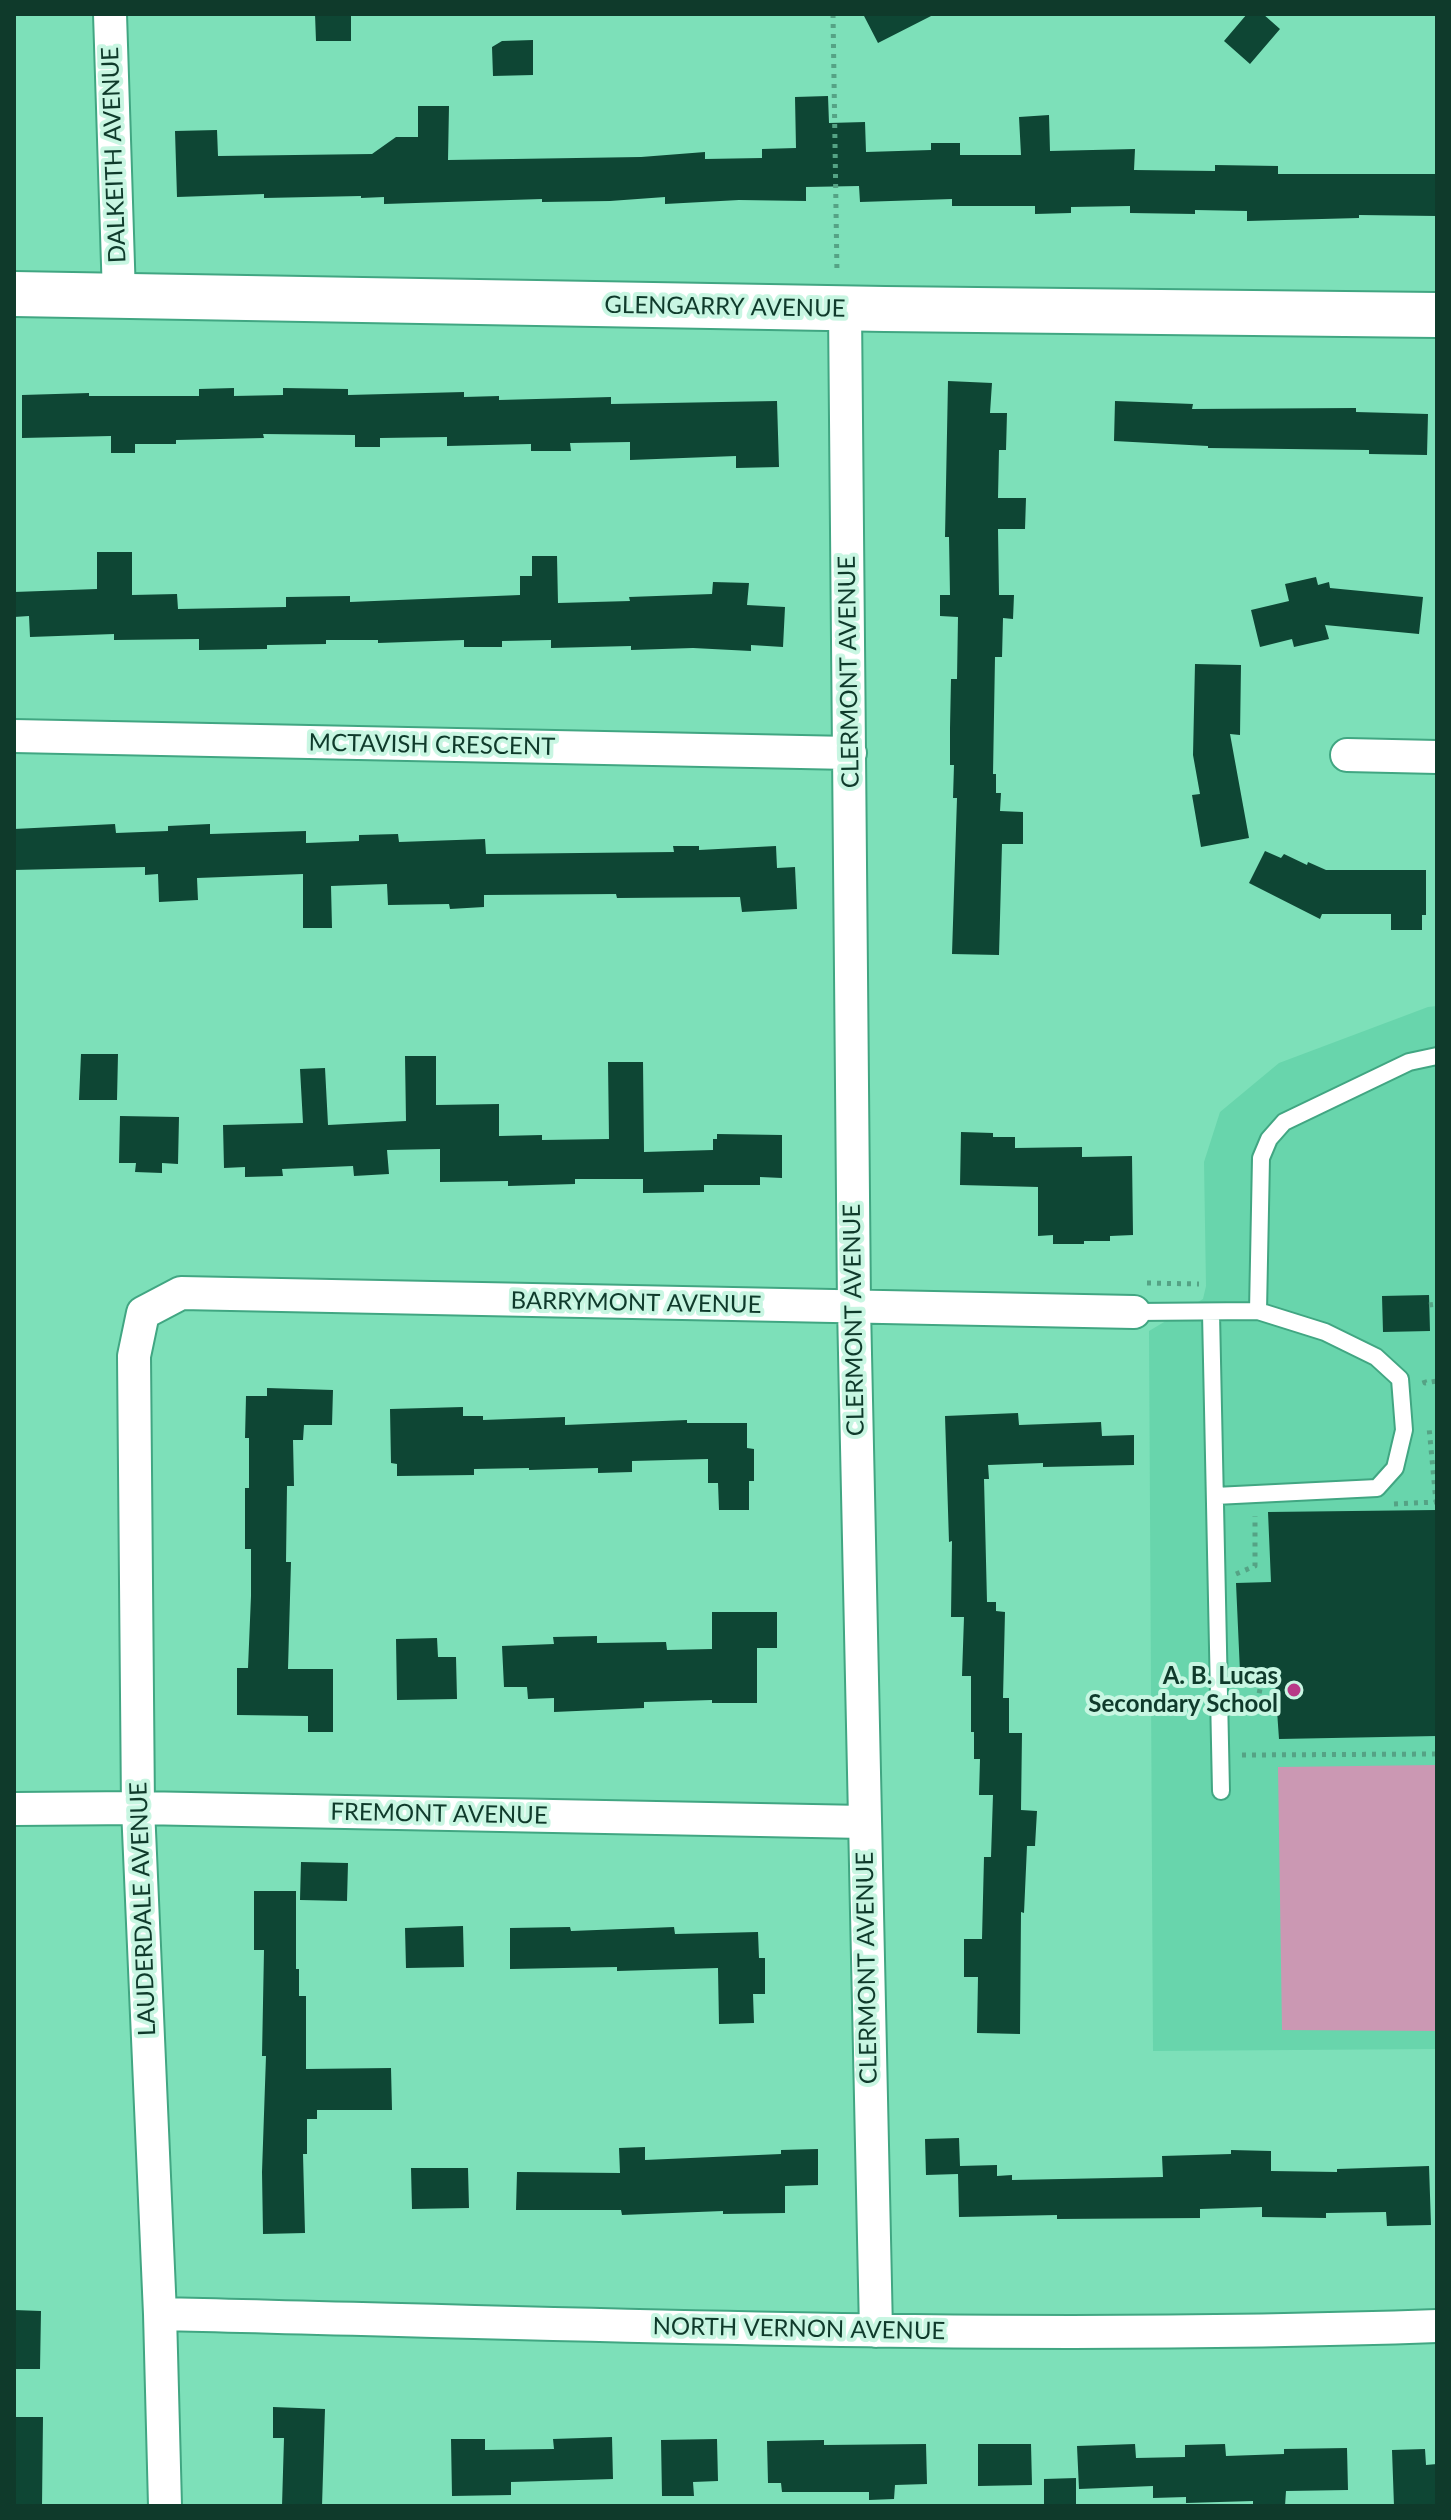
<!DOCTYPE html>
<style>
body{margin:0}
#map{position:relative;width:1451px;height:2520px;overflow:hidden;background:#7de0b9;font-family:Lato,sans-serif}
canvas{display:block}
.frame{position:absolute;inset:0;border:16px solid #0f3a2b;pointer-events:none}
</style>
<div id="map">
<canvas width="1451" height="2520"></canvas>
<div class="frame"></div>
</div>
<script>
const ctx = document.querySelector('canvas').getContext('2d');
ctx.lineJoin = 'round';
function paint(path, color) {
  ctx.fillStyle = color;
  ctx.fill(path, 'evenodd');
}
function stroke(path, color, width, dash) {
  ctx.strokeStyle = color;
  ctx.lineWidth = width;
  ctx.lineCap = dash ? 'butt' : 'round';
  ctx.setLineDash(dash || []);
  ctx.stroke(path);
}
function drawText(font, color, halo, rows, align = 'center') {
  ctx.font = font + ' Lato,sans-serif';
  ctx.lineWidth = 8;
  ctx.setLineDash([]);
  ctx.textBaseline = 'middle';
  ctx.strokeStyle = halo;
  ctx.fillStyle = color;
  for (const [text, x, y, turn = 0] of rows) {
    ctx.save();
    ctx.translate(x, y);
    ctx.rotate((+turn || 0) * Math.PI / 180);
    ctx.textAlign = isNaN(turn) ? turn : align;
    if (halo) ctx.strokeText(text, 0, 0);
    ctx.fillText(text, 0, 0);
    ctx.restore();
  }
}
const built = new Path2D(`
 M 1437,1006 L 1437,2049 L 1153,2051 L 1149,1331 L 1203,1299 L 1206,1286 L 1204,1162 L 1220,1112 L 1279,1063 L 1428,1007 Z`);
const green = new Path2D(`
 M 1437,1765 L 1437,2031 L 1282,2030 L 1278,1767 Z`);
const building = new Path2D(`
 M 315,14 L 351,14 L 351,41 L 316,41 Z
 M 863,14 L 935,14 L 878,43 Z
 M 1247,14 L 1263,14 L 1280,29 L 1250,64 L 1224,41 Z
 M 533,40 L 533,75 L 493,76 L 492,47 L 502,41 Z
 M 828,96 L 829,123 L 865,122 L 866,152 L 931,150 L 931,143 L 960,143 L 960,155 L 1021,155 L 1019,117 L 1049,115 L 1050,151 L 1135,149 L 1134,170 L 1215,171 L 1215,165 L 1278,166 L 1278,174 L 1437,174 L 1437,216 L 1359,215 L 1359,218 L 1247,221 L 1247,211 L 1195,210 L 1195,214 L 1130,213 L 1130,206 L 1071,207 L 1071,213 L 1035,214 L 1035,206 L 952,206 L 952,199 L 860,202 L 859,186 L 806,187 L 806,201 L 739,200 L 665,204 L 665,197 L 610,201 L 542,202 L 542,199 L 384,204 L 384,197 L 361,198 L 361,196 L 264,198 L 264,194 L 177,197 L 175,131 L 217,130 L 218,156 L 372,154 L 396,137 L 418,137 L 418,106 L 449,106 L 448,160 L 641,157 L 705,152 L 705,159 L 762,158 L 762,149 L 796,148 L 795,97 Z
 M 948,381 L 992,383 L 990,413 L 1007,413 L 1006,450 L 999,450 L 998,498 L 1026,498 L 1025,529 L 998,529 L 999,595 L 1014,595 L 1013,619 L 1003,618 L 1002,657 L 995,657 L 993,774 L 996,774 L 996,793 L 1001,793 L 1000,811 L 1023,812 L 1023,844 L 1002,844 L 999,955 L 952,954 L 957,798 L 953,798 L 954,765 L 950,765 L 950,728 L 951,679 L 957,679 L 958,617 L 940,616 L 940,595 L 950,595 L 949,537 L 945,537 Z
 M 234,388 L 234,396 L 283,395 L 283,388 L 348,389 L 348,395 L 464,392 L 464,397 L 499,396 L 499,400 L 611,397 L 611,404 L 777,401 L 779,467 L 736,468 L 736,456 L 630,460 L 630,442 L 570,443 L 571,451 L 531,451 L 531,444 L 447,446 L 447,437 L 380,438 L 380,447 L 355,447 L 355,435 L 263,434 L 264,438 L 176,440 L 176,444 L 135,444 L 135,453 L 111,453 L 111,436 L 22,438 L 22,395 L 89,393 L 89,396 L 199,396 L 199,389 Z
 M 1115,401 L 1193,404 L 1192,409 L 1356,408 L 1356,412 L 1428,414 L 1427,455 L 1369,454 L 1369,450 L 1208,448 L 1208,446 L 1114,441 Z
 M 97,552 L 132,552 L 132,595 L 177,594 L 178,609 L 286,607 L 286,597 L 350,596 L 350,602 L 520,595 L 520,576 L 532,576 L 532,556 L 557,556 L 558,603 L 630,601 L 629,597 L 712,594 L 713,582 L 749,583 L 747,605 L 785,607 L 783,647 L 751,645 L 751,651 L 693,648 L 631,650 L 631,646 L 551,648 L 551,640 L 502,641 L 502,647 L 464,647 L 464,640 L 378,643 L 378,640 L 326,640 L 326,644 L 267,645 L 267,649 L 199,650 L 199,639 L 114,640 L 114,634 L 30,637 L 29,616 L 14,617 L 14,592 L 97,589 Z
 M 1316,577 L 1318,585 L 1329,582 L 1330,588 L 1423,597 L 1419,634 L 1325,625 L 1329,639 L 1294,647 L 1292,639 L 1260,647 L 1251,610 L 1289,601 L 1285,584 Z
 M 1195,664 L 1241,665 L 1240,735 L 1230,734 L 1249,838 L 1201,847 L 1192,795 L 1200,794 L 1193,755 Z
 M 115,824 L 116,833 L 168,831 L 168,826 L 210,824 L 210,834 L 306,831 L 306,843 L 359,841 L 359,835 L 398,834 L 399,842 L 485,839 L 486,854 L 674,852 L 673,846 L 699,846 L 699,850 L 776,846 L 777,868 L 795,867 L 797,909 L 742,912 L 740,897 L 617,898 L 616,894 L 484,895 L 484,907 L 450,909 L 449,904 L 388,905 L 387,884 L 331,886 L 332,928 L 303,928 L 303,874 L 197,878 L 198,900 L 159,902 L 158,874 L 145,875 L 145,867 L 14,870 L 14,829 Z
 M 1265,851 L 1281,858 L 1284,854 L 1307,865 L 1308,862 L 1326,870 L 1426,870 L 1426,915 L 1422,915 L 1422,930 L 1391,930 L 1391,914 L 1322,914 L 1320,919 L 1249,883 Z
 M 81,1054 L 118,1054 L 117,1100 L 79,1100 Z
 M 405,1056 L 436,1056 L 436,1105 L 499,1104 L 499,1136 L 542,1135 L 542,1140 L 609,1139 L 608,1062 L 643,1062 L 644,1152 L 713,1150 L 713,1139 L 717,1139 L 717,1134 L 782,1135 L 782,1178 L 760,1177 L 760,1185 L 704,1185 L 704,1192 L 643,1193 L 643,1179 L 575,1179 L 575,1184 L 508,1186 L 508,1181 L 440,1182 L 440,1149 L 387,1150 L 389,1174 L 354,1176 L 353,1166 L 282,1169 L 283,1176 L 245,1177 L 245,1167 L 224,1168 L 223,1125 L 303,1123 L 300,1069 L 325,1068 L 328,1125 L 406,1121 Z
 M 120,1116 L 179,1117 L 178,1164 L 162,1163 L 162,1173 L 135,1172 L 136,1163 L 119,1163 Z
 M 961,1132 L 993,1133 L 993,1137 L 1015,1137 L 1015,1148 L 1082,1147 L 1082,1157 L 1132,1156 L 1133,1235 L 1110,1236 L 1110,1241 L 1084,1241 L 1084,1244 L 1053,1244 L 1053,1235 L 1038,1236 L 1038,1187 L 960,1185 Z
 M 1429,1295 L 1430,1331 L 1383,1332 L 1382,1296 Z
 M 267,1388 L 333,1390 L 332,1425 L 304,1425 L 303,1440 L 293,1440 L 294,1486 L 287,1486 L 286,1562 L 291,1562 L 288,1669 L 333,1669 L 333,1732 L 308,1732 L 308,1716 L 237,1715 L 237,1668 L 248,1668 L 251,1596 L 251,1549 L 245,1549 L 245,1488 L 249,1488 L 249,1438 L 245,1438 L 246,1396 L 267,1396 Z
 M 463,1407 L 463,1416 L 483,1416 L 483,1420 L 565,1417 L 565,1425 L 687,1420 L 687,1423 L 747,1423 L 747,1448 L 754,1449 L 754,1481 L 749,1481 L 749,1510 L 719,1510 L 718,1483 L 708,1483 L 708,1459 L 632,1461 L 632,1472 L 598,1473 L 598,1468 L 529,1470 L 529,1468 L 474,1469 L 474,1475 L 397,1476 L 397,1464 L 391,1463 L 390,1409 Z
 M 1018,1413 L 1019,1425 L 1101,1422 L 1102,1436 L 1134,1435 L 1134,1465 L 1043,1467 L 1043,1463 L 988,1465 L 989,1479 L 984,1479 L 987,1602 L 996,1602 L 996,1611 L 1005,1612 L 1003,1698 L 1009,1698 L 1009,1733 L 1022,1733 L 1021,1810 L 1037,1811 L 1035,1846 L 1027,1846 L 1024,1913 L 1021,1912 L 1020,2034 L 977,2033 L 978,1977 L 964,1977 L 964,1939 L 982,1939 L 984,1857 L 991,1857 L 993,1795 L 979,1795 L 980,1759 L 974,1759 L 974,1732 L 971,1732 L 971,1676 L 962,1676 L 964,1617 L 951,1617 L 952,1541 L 949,1542 L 945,1416 Z
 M 1437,1510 L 1437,1736 L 1279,1739 L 1274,1668 L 1240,1672 L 1236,1583 L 1271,1582 L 1268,1512 Z
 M 712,1612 L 777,1612 L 777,1648 L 757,1648 L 757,1703 L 712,1703 L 712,1700 L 644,1702 L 644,1708 L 554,1712 L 554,1698 L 528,1699 L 527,1687 L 504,1687 L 502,1646 L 554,1644 L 553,1637 L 597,1636 L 597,1643 L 666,1642 L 667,1650 L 712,1649 Z
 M 437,1638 L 438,1657 L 456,1657 L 457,1699 L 397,1700 L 396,1639 Z
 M 301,1862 L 348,1863 L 347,1901 L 300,1900 Z
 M 254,1891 L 296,1891 L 296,1969 L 299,1969 L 299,1996 L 306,1996 L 306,2069 L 391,2068 L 392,2110 L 317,2110 L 317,2119 L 307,2119 L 307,2154 L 303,2154 L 305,2233 L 263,2234 L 262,2172 L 266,2056 L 262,2056 L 264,1950 L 254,1950 Z
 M 463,1926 L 464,1967 L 406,1968 L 405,1928 Z
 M 570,1927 L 571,1931 L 674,1927 L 675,1934 L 758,1932 L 759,1958 L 765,1958 L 765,1994 L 753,1994 L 754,2023 L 719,2024 L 718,1968 L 617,1971 L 617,1967 L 510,1969 L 510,1928 Z
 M 959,2138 L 960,2166 L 997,2165 L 997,2176 L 1012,2175 L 1012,2180 L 1163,2177 L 1162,2156 L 1231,2154 L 1231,2150 L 1271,2151 L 1271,2171 L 1337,2172 L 1337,2169 L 1429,2166 L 1431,2225 L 1387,2226 L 1386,2212 L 1326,2213 L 1326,2218 L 1262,2217 L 1262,2207 L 1200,2209 L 1200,2218 L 1057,2219 L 1057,2215 L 959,2217 L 958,2174 L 926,2175 L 925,2139 Z
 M 645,2147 L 645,2160 L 781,2154 L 781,2150 L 818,2149 L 818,2185 L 785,2186 L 785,2213 L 723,2214 L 723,2211 L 622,2215 L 621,2210 L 516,2210 L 517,2172 L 620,2173 L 619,2148 Z
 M 411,2168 L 468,2168 L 469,2208 L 412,2209 Z
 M 14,2310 L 41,2311 L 40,2369 L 14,2369 Z
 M 273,2407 L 325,2409 L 322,2506 L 282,2506 L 284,2438 L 273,2438 Z
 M 14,2417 L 43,2417 L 42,2506 L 14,2506 Z
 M 612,2437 L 613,2479 L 511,2482 L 511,2495 L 452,2496 L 451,2439 L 485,2439 L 485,2450 L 554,2449 L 553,2439 Z
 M 717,2439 L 718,2481 L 693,2482 L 694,2496 L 662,2496 L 661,2440 Z
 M 824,2440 L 824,2445 L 926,2444 L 927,2484 L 895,2485 L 894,2499 L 869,2500 L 869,2492 L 782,2492 L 781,2483 L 768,2483 L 767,2441 Z
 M 978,2444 L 1031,2444 L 1032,2485 L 978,2486 Z
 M 1135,2444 L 1136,2458 L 1185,2457 L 1185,2445 L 1225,2444 L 1226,2456 L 1284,2454 L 1284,2449 L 1347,2448 L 1348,2490 L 1286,2491 L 1285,2506 L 1253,2506 L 1253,2501 L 1186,2503 L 1186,2497 L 1153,2498 L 1153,2486 L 1079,2489 L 1077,2446 Z
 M 1425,2449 L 1426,2465 L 1437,2464 L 1437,2505 L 1394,2506 L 1392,2450 Z
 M 1076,2478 L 1076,2506 L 1044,2506 L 1044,2479 Z`);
const path = new Path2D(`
 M 833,14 L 837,274
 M 1147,1283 L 1199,1284
 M 1429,1305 L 1437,1304
 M 1424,1380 L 1425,1383 L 1437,1381
 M 1394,1504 L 1436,1502 L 1429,1427
 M 1236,1574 L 1255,1566 L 1255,1516
 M 1239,1710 L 1257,1704 L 1262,1679 L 1240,1680
 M 1242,1755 L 1437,1754`);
const lane = new Path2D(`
 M 1258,1311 L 1261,1158 L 1269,1139 L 1284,1122 L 1409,1062 L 1437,1056
 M 1134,1312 L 1258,1311 L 1325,1332 L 1376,1357 L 1400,1379 L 1404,1430 L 1395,1468 L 1377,1488 L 1215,1496
 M 1211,1313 L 1221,1791`);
const street = new Path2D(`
 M 110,14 L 119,296
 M 845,309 L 854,1307 L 876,2331
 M 14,736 L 850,753
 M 1347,755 L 1437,757
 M 14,1809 L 138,1808 L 864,1822
 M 160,2314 C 586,2324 1011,2341 1437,2326
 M 165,2506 L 160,2314 L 138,1808 L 134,1356 L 143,1313 L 181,1293 L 1134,1312`);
const secondary = new Path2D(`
 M 14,294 L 885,309 L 1437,315`);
const markers = [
 [1294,1690,8,"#b83a87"]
];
const streetNames = [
 ["DALKEITH AVENUE",114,155,-92],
 ["GLENGARRY AVENUE",725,307,1],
 ["CLERMONT AVENUE",849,672,-91],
 ["MCTAVISH CRESCENT",432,745,1],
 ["BARRYMONT AVENUE",636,1303,1],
 ["CLERMONT AVENUE",854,1320,-91],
 ["FREMONT AVENUE",439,1814,1],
 ["LAUDERDALE AVENUE",143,1909,-92],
 ["CLERMONT AVENUE",867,1968,-91],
 ["NORTH VERNON AVENUE",799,2329,1]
];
const poiNames = [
 ["A. B. Lucas",1278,1676],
 ["Secondary School",1278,1704]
];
paint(built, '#68d5ac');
paint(green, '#cb98b3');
paint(building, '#0e4634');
stroke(lane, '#41a682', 20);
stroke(street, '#41a682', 36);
stroke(secondary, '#41a682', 48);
stroke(path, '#55a385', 5, [4, 6]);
stroke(lane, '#fff', 16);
stroke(street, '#fff', 32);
stroke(secondary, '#fff', 44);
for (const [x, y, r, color] of markers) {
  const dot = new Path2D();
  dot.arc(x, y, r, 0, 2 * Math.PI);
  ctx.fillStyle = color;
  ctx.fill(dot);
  stroke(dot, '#c8f6e2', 3);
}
drawText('24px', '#0f3a2b', '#c8f6e2', streetNames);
drawText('bold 24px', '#0f3a2b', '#c8f6e2', poiNames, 'right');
</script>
